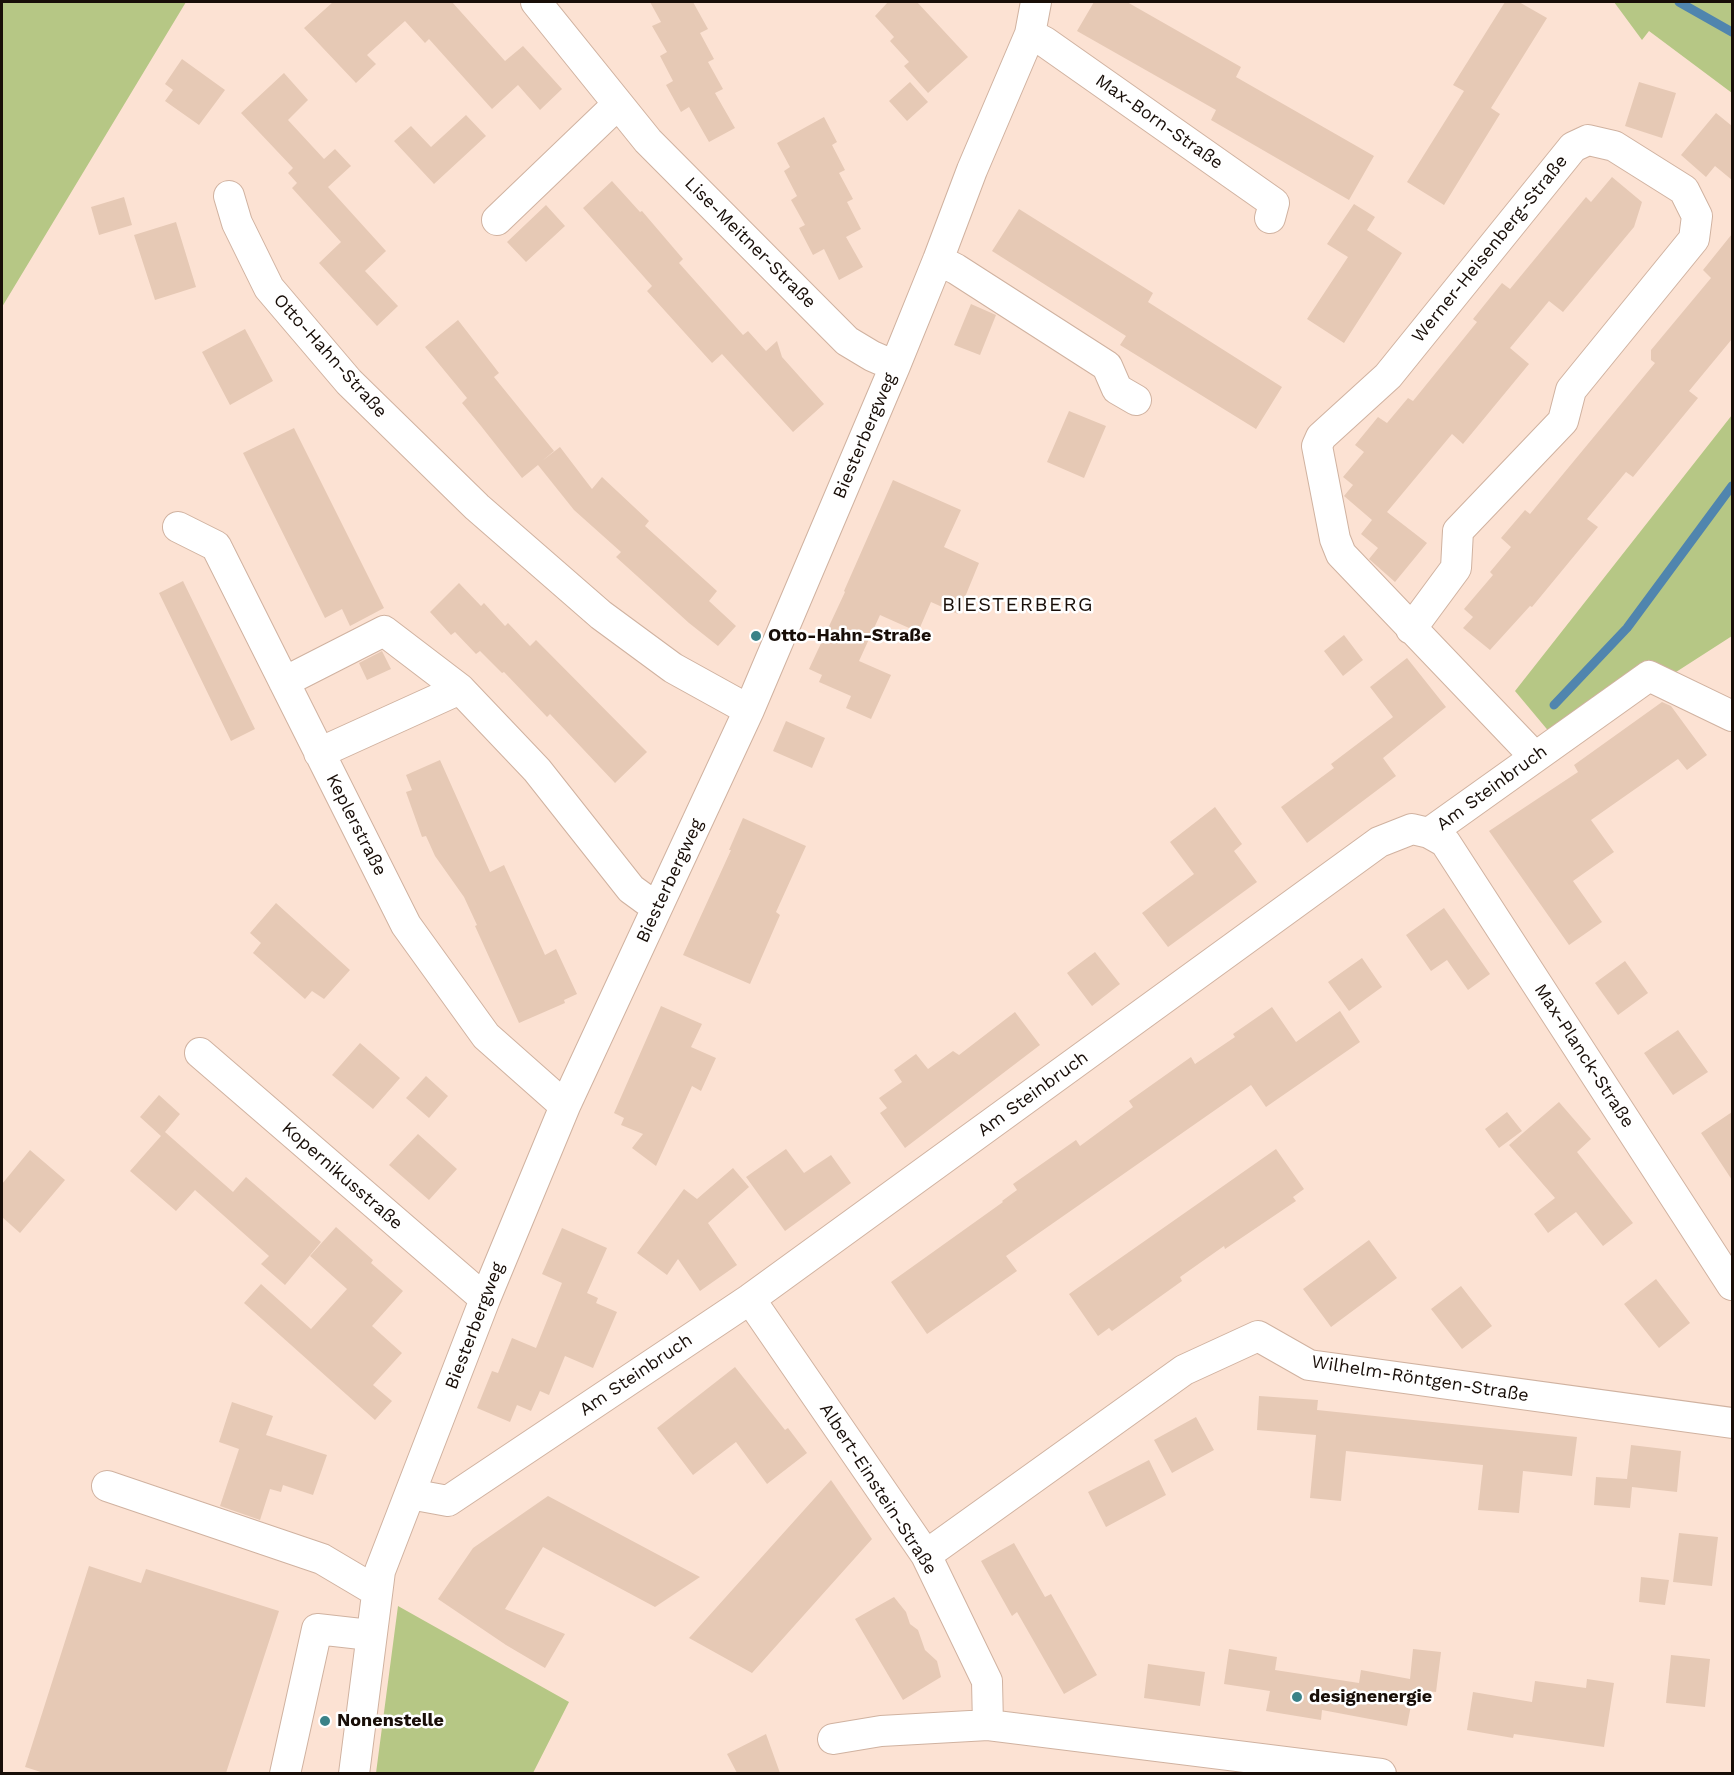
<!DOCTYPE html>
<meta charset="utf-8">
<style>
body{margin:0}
#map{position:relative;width:1734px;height:1775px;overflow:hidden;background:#fce2d3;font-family:"Work Sans",sans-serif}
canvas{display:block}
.frame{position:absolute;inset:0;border:3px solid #180e08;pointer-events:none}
</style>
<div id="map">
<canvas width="1734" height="1775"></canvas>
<div class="frame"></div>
</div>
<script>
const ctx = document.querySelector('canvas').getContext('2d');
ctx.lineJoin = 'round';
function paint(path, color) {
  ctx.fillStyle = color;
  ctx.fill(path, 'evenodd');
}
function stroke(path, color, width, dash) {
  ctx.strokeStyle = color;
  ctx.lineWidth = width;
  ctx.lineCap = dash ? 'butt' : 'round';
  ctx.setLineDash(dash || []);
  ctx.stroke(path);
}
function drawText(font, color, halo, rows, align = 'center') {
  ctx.font = font + ' "Work Sans",sans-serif';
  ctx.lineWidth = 5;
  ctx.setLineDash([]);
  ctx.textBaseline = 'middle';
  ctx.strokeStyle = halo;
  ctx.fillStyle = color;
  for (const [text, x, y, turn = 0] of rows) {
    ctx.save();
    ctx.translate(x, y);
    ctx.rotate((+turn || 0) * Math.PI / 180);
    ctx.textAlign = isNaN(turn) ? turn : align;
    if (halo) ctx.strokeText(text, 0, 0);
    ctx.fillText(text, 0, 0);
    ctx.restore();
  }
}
const green = new Path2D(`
 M 2,2 L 186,2 L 2,307 Z
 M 1614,2 L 1732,2 L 1732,93 L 1649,31 L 1642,40 Z
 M 1732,415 L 1732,636 L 1561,746 L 1515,691 Z
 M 398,1606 L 569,1702 L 533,1773 L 376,1773 Z`);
const stream = new Path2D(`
 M 1679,2 L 1732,32
 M 1554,705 L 1627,628 L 1732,486`);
const building = new Path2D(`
 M 333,2 L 452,2 L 505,61 L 523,46 L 562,89 L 540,110 L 518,85 L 492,109 L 429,39 L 425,43 L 405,21 L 367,55 L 376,64 L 356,83 L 304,28 Z
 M 650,2 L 693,2 L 708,29 L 700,33 L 714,59 L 708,62 L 723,89 L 715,93 L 735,128 L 709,142 L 689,107 L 681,112 L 666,85 L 673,81 L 660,56 L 667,52 L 652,26 L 661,22 Z
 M 888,2 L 917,2 L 968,57 L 928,93 L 904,66 L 909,62 L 890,41 L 894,37 L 875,16 Z
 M 1094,2 L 1127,2 L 1241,67 L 1236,77 L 1374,156 L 1349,200 L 1211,120 L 1216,110 L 1077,31 Z
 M 1505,2 L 1519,2 L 1547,18 L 1491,108 L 1500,114 L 1444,205 L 1407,182 L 1464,91 L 1453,85 Z
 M 182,59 L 225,90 L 199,125 L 165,101 L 173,90 L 165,84 Z
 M 284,73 L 308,100 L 288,120 L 324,159 L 335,149 L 351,166 L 328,187 L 386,251 L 365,271 L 398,306 L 377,326 L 319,263 L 341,242 L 292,188 L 297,183 L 288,173 L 293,168 L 241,113 Z
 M 910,82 L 928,102 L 907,121 L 889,101 Z
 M 1639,82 L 1676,93 L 1662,138 L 1625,126 Z
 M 1716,113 L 1732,126 L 1732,180 L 1715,166 L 1706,177 L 1681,155 Z
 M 466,115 L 486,136 L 434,184 L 394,141 L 411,126 L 431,147 Z
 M 824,117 L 837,142 L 832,145 L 845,170 L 839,173 L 853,199 L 847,202 L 861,229 L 846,237 L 863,267 L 839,280 L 824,249 L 813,255 L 799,228 L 805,225 L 791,200 L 797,196 L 784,171 L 790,167 L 777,143 Z
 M 1612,177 L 1642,202 L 1634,227 L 1563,312 L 1549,301 L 1510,348 L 1529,364 L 1463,444 L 1452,434 L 1387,512 L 1427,543 L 1395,582 L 1369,559 L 1378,548 L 1361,534 L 1372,520 L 1344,496 L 1353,485 L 1343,477 L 1364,452 L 1355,445 L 1378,417 L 1387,423 L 1408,398 L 1413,401 L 1477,322 L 1473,319 L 1502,283 L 1510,289 L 1586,197 L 1591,202 Z
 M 612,181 L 640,212 L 642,211 L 683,259 L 679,263 L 743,335 L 748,331 L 766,351 L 777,341 L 782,357 L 824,404 L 793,432 L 722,354 L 712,363 L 647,291 L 652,286 L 583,208 Z
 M 124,197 L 132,225 L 99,235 L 91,207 Z
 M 1354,204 L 1375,217 L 1367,230 L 1402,253 L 1344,343 L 1307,319 L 1348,257 L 1327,244 Z
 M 546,205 L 565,226 L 526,262 L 507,242 Z
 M 1019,209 L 1153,293 L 1148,302 L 1282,387 L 1256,429 L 1120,345 L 1126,336 L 992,251 Z
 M 176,222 L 196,287 L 155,300 L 134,235 Z
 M 1732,234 L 1732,339 L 1689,391 L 1698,398 L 1633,477 L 1626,472 L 1587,519 L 1598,527 L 1532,607 L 1530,606 L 1490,650 L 1463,628 L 1473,617 L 1464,609 L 1493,575 L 1490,572 L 1511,547 L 1501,538 L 1525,510 L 1530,514 L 1655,363 L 1651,360 L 1651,350 L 1711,278 L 1703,270 Z
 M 971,304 L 996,315 L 980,355 L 954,345 Z
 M 458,320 L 499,373 L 494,377 L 554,451 L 542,461 L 560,447 L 592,489 L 602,477 L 649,521 L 645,526 L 717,591 L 709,601 L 736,626 L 718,646 L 689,623 L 616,557 L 621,552 L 574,510 L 538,465 L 522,478 L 481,426 L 462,403 L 467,398 L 425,347 Z
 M 245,329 L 273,381 L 230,405 L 202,352 Z
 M 1069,411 L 1106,426 L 1084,478 L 1047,462 Z
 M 294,428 L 384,608 L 350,626 L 342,609 L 325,618 L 243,453 Z
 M 893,480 L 961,510 L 944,547 L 979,563 L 958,614 L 931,602 L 918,632 L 880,615 L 859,661 L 891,675 L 871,719 L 846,708 L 851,696 L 819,682 L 822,675 L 809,669 L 845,592 L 844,591 Z
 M 183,581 L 255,729 L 231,741 L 159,593 Z
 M 459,583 L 481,606 L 484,603 L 505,626 L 508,623 L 530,646 L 536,640 L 647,752 L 615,783 L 550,714 L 547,717 L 504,672 L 502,673 L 480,651 L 476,654 L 455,632 L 451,635 L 430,612 Z
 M 1344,635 L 1363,660 L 1343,676 L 1324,651 Z
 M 382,651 L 391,669 L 367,680 L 359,663 Z
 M 1407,658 L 1446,707 L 1383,758 L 1396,776 L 1307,843 L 1281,807 L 1334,768 L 1331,764 L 1393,717 L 1370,687 Z
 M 1662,702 L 1671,706 L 1707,755 L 1687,770 L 1678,759 L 1591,820 L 1614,852 L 1573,881 L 1602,922 L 1569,945 L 1489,831 L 1578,772 L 1574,765 Z
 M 786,721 L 825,738 L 812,768 L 773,751 Z
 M 440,760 L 490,872 L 504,865 L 545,955 L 556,949 L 577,994 L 564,1000 L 565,1003 L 519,1023 L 475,926 L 477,925 L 464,897 L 435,856 L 426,836 L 422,837 L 406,792 L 412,790 L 406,775 Z
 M 1215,807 L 1242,844 L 1234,851 L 1257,882 L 1168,947 L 1142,913 L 1194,874 L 1170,842 Z
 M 743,818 L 806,846 L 776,912 L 780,915 L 750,984 L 683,955 L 731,850 L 729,850 Z
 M 276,903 L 350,970 L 324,999 L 312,991 L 305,999 L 253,953 L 261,943 L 250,933 Z
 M 1444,908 L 1490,974 L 1468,990 L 1447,960 L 1431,971 L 1406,935 Z
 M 1095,952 L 1120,984 L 1092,1006 L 1067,973 Z
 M 1362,958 L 1382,987 L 1349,1011 L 1328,982 Z
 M 1625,961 L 1648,993 L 1618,1015 L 1595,983 Z
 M 661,1006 L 702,1024 L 691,1047 L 716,1058 L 701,1091 L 692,1086 L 656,1166 L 632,1148 L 643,1134 L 621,1125 L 624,1118 L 614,1113 Z
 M 1272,1007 L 1296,1042 L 1340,1011 L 1360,1042 L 1266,1107 L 1251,1085 L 1006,1256 L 1017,1271 L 927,1334 L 891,1282 L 1003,1202 L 1002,1201 L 1017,1190 L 1013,1184 L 1076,1140 L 1080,1146 L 1133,1107 L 1129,1101 L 1191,1057 L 1195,1064 L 1235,1037 L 1233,1034 Z
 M 1015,1012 L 1040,1045 L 905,1148 L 880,1113 L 887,1108 L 879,1098 L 902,1082 L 894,1070 L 916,1054 L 928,1069 L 953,1051 L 959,1055 Z
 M 1678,1030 L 1708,1072 L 1673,1095 L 1644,1053 Z
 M 360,1043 L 400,1078 L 373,1109 L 332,1075 Z
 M 426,1076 L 448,1096 L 429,1118 L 406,1098 Z
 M 159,1095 L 180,1114 L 165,1132 L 233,1192 L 246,1177 L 321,1242 L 285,1285 L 261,1264 L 269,1256 L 195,1190 L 176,1211 L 130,1171 L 161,1136 L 140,1117 Z
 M 1559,1102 L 1591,1139 L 1577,1152 L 1633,1223 L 1603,1246 L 1576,1212 L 1548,1233 L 1534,1214 L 1555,1198 L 1509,1145 Z
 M 1507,1112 L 1522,1131 L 1499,1148 L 1485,1129 Z
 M 1732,1112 L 1732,1180 L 1701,1133 Z
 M 418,1134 L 457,1169 L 429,1200 L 389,1165 Z
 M 786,1149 L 804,1173 L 831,1155 L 851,1183 L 785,1231 L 746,1177 Z
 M 1276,1149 L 1304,1189 L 1293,1197 L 1296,1201 L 1225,1249 L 1224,1246 L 1180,1277 L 1182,1281 L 1112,1331 L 1109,1328 L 1098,1336 L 1069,1294 Z
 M 30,1150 L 65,1180 L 20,1233 L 2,1217 L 2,1184 Z
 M 733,1168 L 749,1187 L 708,1223 L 737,1265 L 700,1291 L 678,1259 L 667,1275 L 637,1253 L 684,1189 L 697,1199 Z
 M 336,1227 L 373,1260 L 371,1263 L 403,1291 L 372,1326 L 402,1353 L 373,1385 L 392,1401 L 375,1420 L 244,1303 L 261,1284 L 311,1329 L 347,1289 L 310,1256 Z
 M 562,1228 L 607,1248 L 587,1293 L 598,1298 L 596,1303 L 617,1312 L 593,1368 L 565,1356 L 549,1395 L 540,1391 L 531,1411 L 517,1405 L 510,1422 L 477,1408 L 492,1371 L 498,1373 L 512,1338 L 536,1348 L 562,1283 L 542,1274 Z
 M 1369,1240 L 1397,1278 L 1331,1327 L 1303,1289 Z
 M 1656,1279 L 1690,1323 L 1659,1348 L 1624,1304 Z
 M 1461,1286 L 1492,1326 L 1462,1349 L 1431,1309 Z
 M 735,1367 L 785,1430 L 788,1428 L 807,1453 L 767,1484 L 736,1442 L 693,1475 L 657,1428 Z
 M 1259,1396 L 1318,1400 L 1317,1410 L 1577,1437 L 1572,1476 L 1523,1471 L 1519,1513 L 1478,1510 L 1483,1465 L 1346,1451 L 1341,1501 L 1310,1498 L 1316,1435 L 1257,1430 Z
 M 232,1402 L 273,1416 L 266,1435 L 327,1455 L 313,1495 L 283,1485 L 281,1492 L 270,1489 L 260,1520 L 220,1506 L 239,1449 L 219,1442 Z
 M 1196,1417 L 1214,1450 L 1172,1473 L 1154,1440 Z
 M 1631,1445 L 1681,1451 L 1677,1492 L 1632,1487 L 1630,1508 L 1594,1505 L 1596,1477 L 1627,1479 Z
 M 1149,1460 L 1166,1495 L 1106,1527 L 1088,1492 Z
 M 831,1480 L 872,1539 L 752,1673 L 689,1638 Z
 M 548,1496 L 700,1577 L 655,1607 L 543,1547 L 505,1609 L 565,1634 L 545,1668 L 506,1645 L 438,1599 L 473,1548 Z
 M 1679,1533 L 1718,1537 L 1712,1586 L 1673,1582 Z
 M 1014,1543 L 1045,1597 L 1051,1594 L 1097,1675 L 1064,1694 L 1017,1612 L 1012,1616 L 981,1561 Z
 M 89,1566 L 141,1583 L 146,1569 L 279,1611 L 226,1773 L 44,1773 L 25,1767 Z
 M 1641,1577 L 1669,1580 L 1665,1605 L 1639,1602 Z
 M 894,1597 L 906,1612 L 910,1624 L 918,1630 L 925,1650 L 937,1661 L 941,1677 L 903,1700 L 855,1619 Z
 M 1229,1649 L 1277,1657 L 1275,1670 L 1359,1683 L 1361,1670 L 1410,1679 L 1413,1649 L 1441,1652 L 1436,1692 L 1414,1690 L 1407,1726 L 1322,1710 L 1321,1720 L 1266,1711 L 1270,1691 L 1224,1684 Z
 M 1671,1655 L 1710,1659 L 1705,1707 L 1666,1703 Z
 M 1148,1664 L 1205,1672 L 1200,1706 L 1144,1698 Z
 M 1587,1679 L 1614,1683 L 1604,1747 L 1514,1734 L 1513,1738 L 1467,1730 L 1473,1692 L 1532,1702 L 1535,1681 L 1586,1688 Z
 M 766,1734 L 780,1773 L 737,1773 L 727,1754 Z`);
const minor = new Path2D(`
 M 536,2 L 648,141 L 847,341 L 872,356 L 895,366
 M 1030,34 L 1045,42 L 1274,203 L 1270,218
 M 229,196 L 237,223 L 269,288 L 349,382 L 477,507 L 601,615 L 673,668 L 749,710
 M 497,220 L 618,104
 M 938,260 L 956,269 L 1107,366 L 1117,389 L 1136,400
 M 178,527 L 216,546 L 406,925 L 486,1036 L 565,1106
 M 1411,629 L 1456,568 L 1458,531 L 1563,421 L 1571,390 L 1694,239 L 1697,216 L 1684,190 L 1614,146 L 1588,140 L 1573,147 L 1388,376 L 1321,437 L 1317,446 L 1335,539 L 1341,554 L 1535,757
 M 284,682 L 384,631 L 460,689 L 319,753
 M 460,689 L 537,770 L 631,889 L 657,908
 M 1429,833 L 1445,842 L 1732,1285
 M 200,1053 L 485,1299
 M 750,1299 L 926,1555 L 987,1681 L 988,1725 L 1381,1774
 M 107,1486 L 322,1559 L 376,1591
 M 410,1494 L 448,1501 L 750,1299 L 1379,842 L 1412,829 L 1429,833 L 1649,676 L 1732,716
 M 926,1555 L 1184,1370 L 1258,1336 L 1309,1365 L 1732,1423
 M 833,1739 L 881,1731 L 988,1725
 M 285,1774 L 317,1629 L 370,1635
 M 354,1774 L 380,1571 L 485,1299 L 565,1106 L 749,710 L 895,366 L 938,260 L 972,170 L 1030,34 L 1036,2`);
const markers = [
 [756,636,6,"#3a8288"],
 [1297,1697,6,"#3a8288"],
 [325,1721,6,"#3a8288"]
];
const streetNames = [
 ["Max-Born-Straße",1159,122,35],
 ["Lise-Meitner-Straße",750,243,45],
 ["Werner-Heisenberg-Straße",1490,249,-51],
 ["Otto-Hahn-Straße",330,356,48],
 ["Biesterbergweg",865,436,-67],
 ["Am Steinbruch",1492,788,-36],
 ["Keplerstraße",356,825,63],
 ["Biesterbergweg",670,881,-65],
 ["Max-Planck-Straße",1584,1056,57],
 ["Am Steinbruch",1033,1094,-36],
 ["Kopernikusstraße",342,1176,41],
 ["Biesterbergweg",475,1326,-69],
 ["Am Steinbruch",636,1375,-34],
 ["Wilhelm-Röntgen-Straße",1420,1379,9],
 ["Albert-Einstein-Straße",878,1489,57]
];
const poiNames = [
 ["Otto-Hahn-Straße",768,636],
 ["designenergie",1309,1697],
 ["Nonenstelle",337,1721]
];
const neighbourhoodNames = [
 ["BIESTERBERG",1018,605]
];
paint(green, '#b6c785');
stroke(stream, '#5085ae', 9);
paint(building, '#e6c9b5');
stroke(minor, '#d0b2a0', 32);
stroke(minor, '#fff', 30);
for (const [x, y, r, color] of markers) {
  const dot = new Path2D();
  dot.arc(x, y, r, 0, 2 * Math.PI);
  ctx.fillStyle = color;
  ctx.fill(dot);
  stroke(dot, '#fff', 2);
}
drawText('18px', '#180e08', '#fff', streetNames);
drawText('bold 18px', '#180e08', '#fff', poiNames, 'left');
ctx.letterSpacing = '1.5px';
drawText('20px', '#180e08', '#fff', neighbourhoodNames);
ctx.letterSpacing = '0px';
</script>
